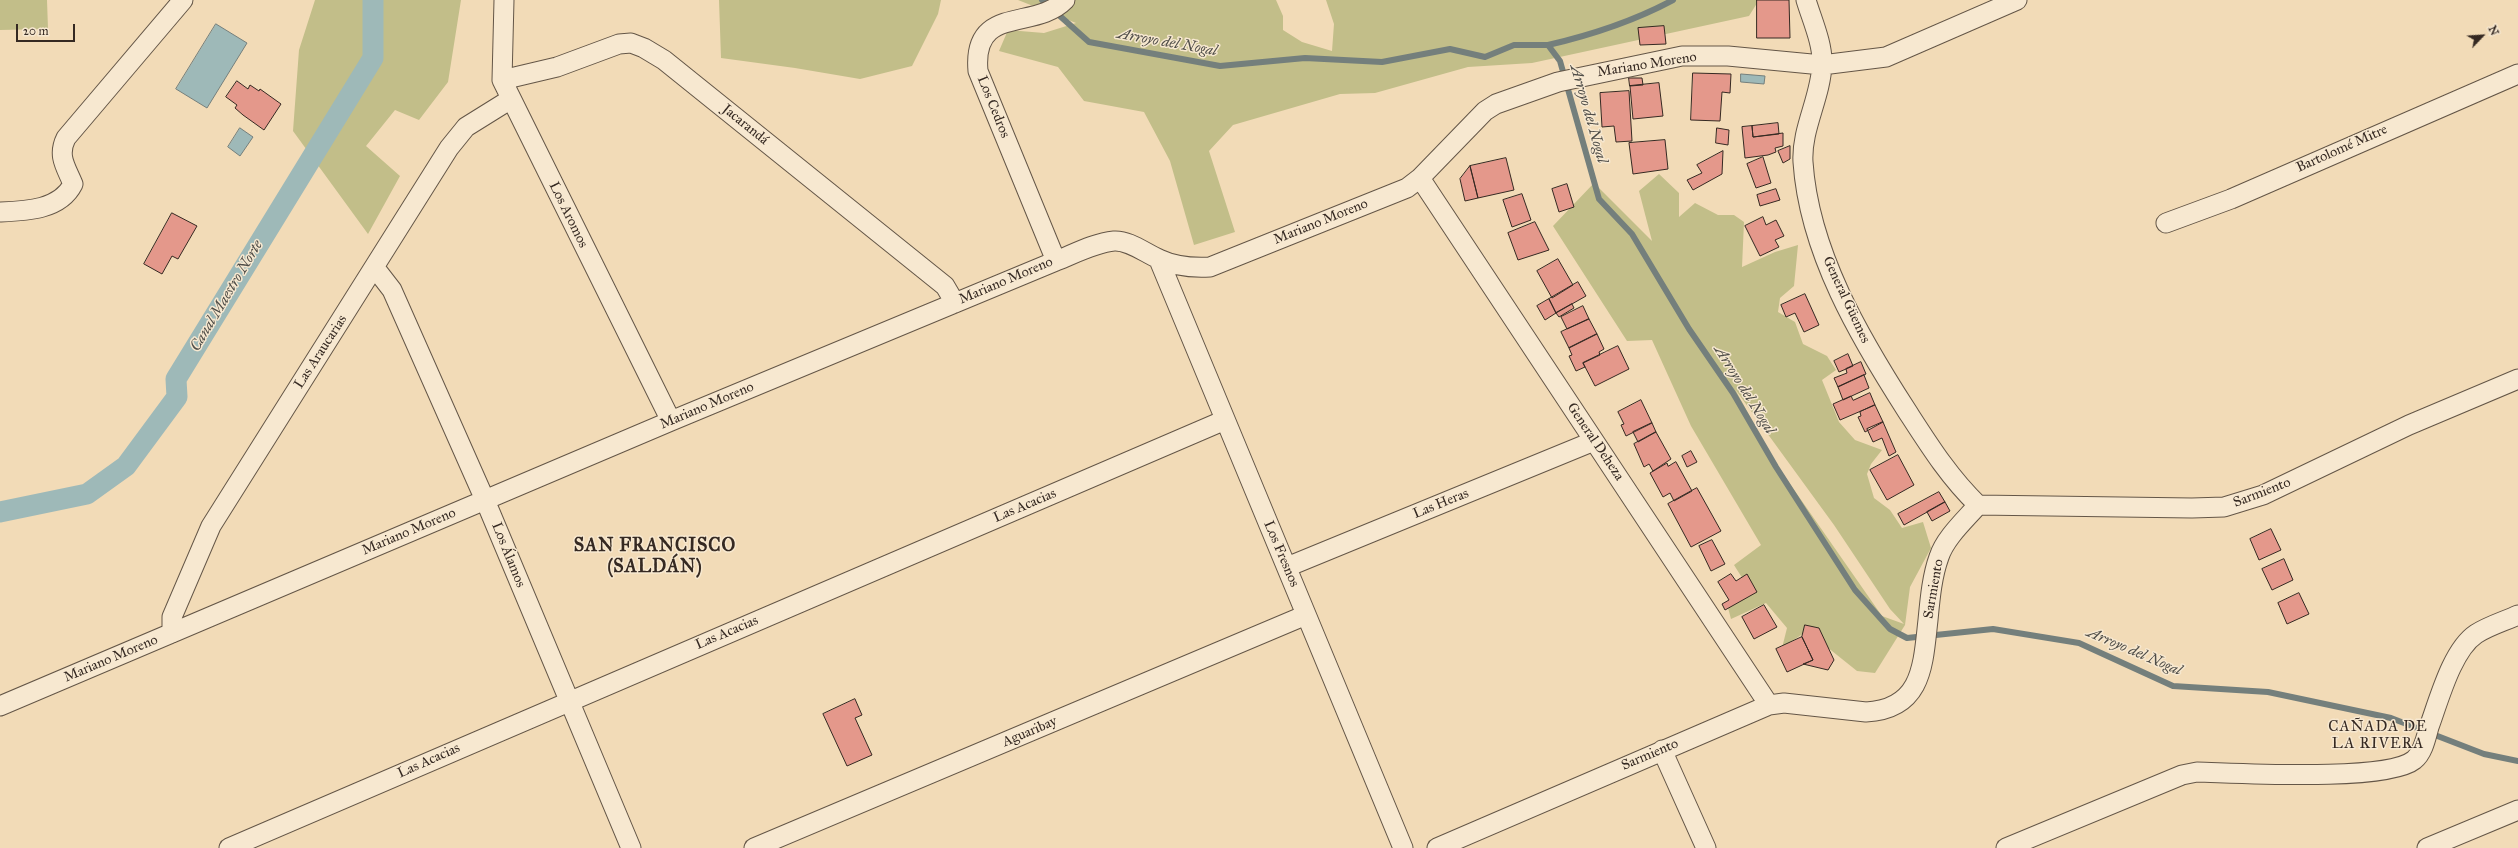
<!DOCTYPE html>
<meta charset="utf-8">
<style>
body{margin:0}
#map{position:relative;width:2518px;height:848px;overflow:hidden;background:#f2dbb7;font-family:"IM FELL Great Primer",serif}
canvas{display:block}
.north{position:absolute;left:2462px;top:16px;width:40px;height:40px;-webkit-text-stroke:3px #f7e8d0;paint-order:stroke;rotate:65deg;font-size:11px;font-weight:700;line-height:16px;text-align:center;color:#352922}
.north::after{content:'';display:block;margin:auto;width:14px;height:18px;background:#352922;clip-path:polygon(50% 0,100% 100%,50% 72%,0 100%)}
.scale{position:absolute;left:16px;top:24px;width:59px;height:18px;box-sizing:border-box;border:2px solid #352922;border-top:0;padding-left:5px;font-size:12px;line-height:14px;white-space:nowrap;color:#352922;-webkit-text-stroke:3px #f7e8d0;paint-order:stroke}
</style>
<div id="map">
<canvas width="2518" height="848"></canvas>
<div class="north">N</div>
<div class="scale">20 m</div>
</div>
<script>
const ctx = document.querySelector('canvas').getContext('2d');
ctx.lineJoin = 'round';
function paint(path, color) {
  ctx.fillStyle = color;
  ctx.fill(path, 'evenodd');
}
function stroke(path, color, width, dash) {
  ctx.strokeStyle = color;
  ctx.lineWidth = width;
  ctx.lineCap = dash ? 'butt' : 'round';
  ctx.setLineDash(dash || []);
  ctx.stroke(path);
}
function drawText(font, color, halo, rows, align = 'center') {
  ctx.font = font + ' "IM FELL Great Primer",serif';
  ctx.lineWidth = 3;
  ctx.setLineDash([]);
  ctx.textBaseline = 'middle';
  ctx.strokeStyle = halo;
  ctx.fillStyle = color;
  for (const [text, x, y, turn = 0] of rows) {
    ctx.save();
    ctx.translate(x, y);
    ctx.rotate((+turn || 0) * Math.PI / 180);
    ctx.textAlign = isNaN(turn) ? turn : align;
    if (halo) ctx.strokeText(text, 0, 0);
    ctx.fillText(text, 0, 0);
    ctx.restore();
  }
}
const green = new Path2D(`
 M 0,0 L 47,0 L 48,29 L 0,30 Z
 M 315,0 L 461,0 L 448,82 L 419,120 L 395,110 L 366,146 L 400,176 L 368,234 L 293,131 L 299,50 Z
 M 719,0 L 941,0 L 938,14 L 912,66 L 860,79 L 795,68 L 721,58 Z
 M 1018,0 L 1276,0 L 1283,16 L 1283,30 L 1302,42 L 1332,51 L 1334,24 L 1326,0 L 1759,0 L 1749,16 L 1532,63 L 1468,67 L 1375,93 L 1340,94 L 1233,125 L 1209,151 L 1235,232 L 1194,245 L 1170,161 L 1144,112 L 1084,101 L 1058,67 L 999,51 L 1008,30 L 1044,33 L 1076,23 Z
 M 1659,174 L 1679,193 L 1679,217 L 1695,203 L 1718,215 L 1734,215 L 1744,222 L 1742,267 L 1775,252 L 1798,245 L 1794,286 L 1780,298 L 1778,312 L 1795,322 L 1803,344 L 1827,356 L 1836,370 L 1822,380 L 1839,422 L 1855,440 L 1882,450 L 1871,464 L 1867,474 L 1874,498 L 1890,510 L 1902,528 L 1923,522 L 1931,548 L 1910,587 L 1905,625 L 1875,673 L 1857,671 L 1807,631 L 1782,648 L 1787,628 L 1766,603 L 1731,619 L 1727,604 L 1746,584 L 1734,565 L 1761,545 L 1691,426 L 1652,340 L 1627,341 L 1553,226 L 1594,183 L 1652,241 L 1639,191 ZM 1735,389 L 1834,525 L 1890,609 L 1904,624 L 1882,616 L 1774,461 Z`);
const water = new Path2D(`
 M 216,24 L 247,43 L 207,108 L 176,89 Z
 M 1741,74 L 1765,76 L 1764,84 L 1741,82 Z
 M 240,128 L 253,137 L 240,156 L 228,147 Z`);
const stream = new Path2D(`
 M 1042,0 L 1089,42 L 1220,66 L 1305,58 L 1382,62 L 1450,49 L 1485,57 L 1514,45 L 1548,45 L 1560,61 L 1599,199 L 1632,234 L 1689,329 L 1733,393 L 1776,467 L 1855,590 L 1890,629 L 1907,638 L 1993,629 L 2079,643 L 2173,686 L 2268,692 L 2391,718 L 2484,754 L 2518,761
 M 1548,45 C 1591,35 1634,21 1673,0`);
const canal = new Path2D(`
 M 0,512 L 87,494 L 126,466 L 177,397 L 176,379 L 373,58 L 373,0`);
const building = new Path2D(`
 M 1757,0 L 1789,0 L 1790,38 L 1757,38 Z
 M 1664,26 L 1666,44 L 1640,45 L 1638,28 Z
 M 1693,73 L 1731,74 L 1730,93 L 1722,92 L 1720,121 L 1691,120 Z
 M 1629,78 L 1642,78 L 1643,85 L 1630,86 Z
 M 237,81 L 248,89 L 250,85 L 259,91 L 260,89 L 281,104 L 264,130 L 243,115 L 235,108 L 237,105 L 226,97 Z
 M 1659,83 L 1663,116 L 1633,119 L 1630,86 Z
 M 1629,91 L 1632,141 L 1616,142 L 1614,126 L 1602,127 L 1600,93 Z
 M 1778,123 L 1779,134 L 1753,137 L 1752,126 Z
 M 1752,126 L 1753,137 L 1783,133 L 1783,146 L 1775,148 L 1776,152 L 1768,155 L 1745,158 L 1742,127 Z
 M 1717,128 L 1729,130 L 1728,145 L 1716,143 Z
 M 1665,140 L 1668,169 L 1633,174 L 1629,143 Z
 M 1790,146 L 1790,159 L 1783,163 L 1778,151 Z
 M 1723,151 L 1722,174 L 1693,190 L 1687,180 L 1702,173 L 1697,165 Z
 M 1763,157 L 1771,183 L 1756,188 L 1747,164 Z
 M 1506,158 L 1514,190 L 1478,198 L 1470,166 Z
 M 1470,166 L 1478,198 L 1465,201 L 1460,179 Z
 M 1567,184 L 1574,207 L 1559,212 L 1552,189 Z
 M 1776,189 L 1780,200 L 1760,206 L 1757,195 Z
 M 1522,194 L 1531,220 L 1512,227 L 1503,200 Z
 M 172,213 L 197,226 L 178,259 L 172,256 L 162,274 L 144,264 Z
 M 1763,217 L 1766,225 L 1776,220 L 1784,236 L 1775,240 L 1779,247 L 1760,256 L 1745,226 Z
 M 1535,222 L 1549,250 L 1518,260 L 1508,233 Z
 M 1558,259 L 1573,285 L 1552,298 L 1537,271 Z
 M 1578,282 L 1586,296 L 1556,313 L 1549,299 Z
 M 1805,294 L 1819,325 L 1804,332 L 1795,313 L 1786,317 L 1781,305 Z
 M 1549,299 L 1556,313 L 1545,320 L 1537,306 Z
 M 1572,304 L 1574,308 L 1559,317 L 1556,313 Z
 M 1583,306 L 1589,319 L 1567,329 L 1561,317 Z
 M 1589,319 L 1597,334 L 1569,348 L 1561,332 Z
 M 1597,334 L 1604,349 L 1599,352 L 1600,355 L 1583,363 L 1585,367 L 1576,371 L 1569,356 L 1572,355 L 1569,348 Z
 M 1618,346 L 1629,369 L 1595,386 L 1583,363 Z
 M 1848,354 L 1853,366 L 1839,372 L 1834,361 Z
 M 1861,362 L 1866,374 L 1838,387 L 1834,378 L 1847,373 L 1846,369 Z
 M 1864,375 L 1869,388 L 1843,400 L 1838,387 Z
 M 1870,393 L 1875,405 L 1840,420 L 1833,404 L 1851,396 L 1853,400 Z
 M 1641,400 L 1652,423 L 1626,436 L 1621,425 L 1624,424 L 1618,412 Z
 M 1875,405 L 1883,422 L 1865,432 L 1858,417 L 1861,416 L 1860,412 Z
 M 1883,422 L 1896,452 L 1889,456 L 1882,438 L 1873,442 L 1867,429 Z
 M 1652,423 L 1656,432 L 1638,442 L 1633,432 Z
 M 1656,432 L 1671,459 L 1653,471 L 1649,464 L 1644,467 L 1634,444 Z
 M 1691,451 L 1697,462 L 1687,467 L 1682,456 Z
 M 1898,455 L 1914,485 L 1887,500 L 1870,470 Z
 M 1676,462 L 1692,491 L 1674,501 L 1670,493 L 1663,497 L 1650,473 L 1667,463 L 1668,466 Z
 M 1697,488 L 1721,531 L 1691,547 L 1668,504 Z
 M 1939,492 L 1945,502 L 1904,525 L 1898,514 Z
 M 1945,502 L 1950,511 L 1932,521 L 1927,512 Z
 M 2271,529 L 2281,550 L 2259,560 L 2250,539 Z
 M 1712,540 L 1725,564 L 1711,571 L 1699,546 Z
 M 2284,559 L 2293,580 L 2272,590 L 2262,569 Z
 M 1731,574 L 1736,581 L 1747,574 L 1757,592 L 1725,610 L 1722,604 L 1729,600 L 1718,582 Z
 M 2299,593 L 2309,614 L 2287,624 L 2278,603 Z
 M 1764,605 L 1777,627 L 1754,639 L 1742,617 Z
 M 1805,625 L 1819,628 L 1834,660 L 1828,670 L 1803,664 L 1813,660 L 1802,637 Z
 M 1802,637 L 1813,660 L 1787,672 L 1776,649 Z
 M 855,699 L 862,715 L 855,718 L 872,755 L 847,766 L 823,714 Z`);
const minor = new Path2D(`
 M 504,0 L 502,80 L 671,421
 M 1806,0 C 1812,20 1823,44 1822,64 C 1821,97 1801,129 1803,162 C 1809,252 1860,338 1907,411 C 1929,445 1949,477 1978,505
 M 502,80 L 557,67 L 619,44 L 631,43 L 644,48 L 664,60 L 945,286 L 955,303
 M 1420,178 L 1769,705
 M 0,212 C 26,211 60,210 73,184 C 66,167 57,156 66,138 L 183,0
 M 2166,223 L 2231,199 L 2518,74
 M 1159,260 L 1403,848
 M 1056,261 L 978,71 C 972,4 1035,31 1065,0
 M 375,268 L 392,290 L 485,500 L 631,848
 M 1978,505 L 2192,508 L 2224,507 L 2263,495 L 2409,425 L 2518,379
 M 1287,567 L 1594,441
 M 172,633 L 172,617 L 211,526 L 449,148 L 466,127 L 511,99
 M 0,706 L 671,421 L 1056,261 C 1074,254 1094,243 1114,241 C 1129,240 1145,253 1159,259 C 1176,267 1192,268 1210,267 L 1407,188 L 1420,178 L 1485,111 L 1496,104 L 1558,82 L 1682,56 L 1728,56 L 1822,65 L 1886,57 L 2017,0
 M 1662,750 L 1706,848
 M 229,848 L 1225,420
 M 754,848 L 1306,615
 M 1437,848 L 1769,705 L 1784,703 L 1866,712 C 1923,709 1923,664 1928,620 C 1930,599 1932,576 1939,557 C 1945,538 1965,520 1978,505
 M 2006,848 L 2182,775 L 2197,772 C 2238,773 2387,782 2414,760 C 2423,753 2426,738 2429,727 C 2439,700 2452,650 2476,634 C 2488,626 2505,621 2518,615
 M 2427,848 L 2518,810`);
const streetNames = [
 ["Mariano Moreno",1647,65,-9],
 ["Los Cedros",993,107,68],
 ["Jacarandá",745,125,39],
 ["Bartolomé Mitre",2342,149,-24],
 ["Los Aromos",568,215,64],
 ["Mariano Moreno",1321,222,-22],
 ["Mariano Moreno",1006,281,-23],
 ["General Güemes",1846,300,65],
 ["Las Araucarias",321,352,-57],
 ["Mariano Moreno",707,406,-23],
 ["General Deheza",1595,442,56],
 ["Sarmiento",2262,493,-21],
 ["Las Heras",1441,504,-22],
 ["Las Acacias",1025,506,-23],
 ["Mariano Moreno",409,532,-23],
 ["Los Fresnos",1281,554,67],
 ["Los Álamos",508,555,68],
 ["Sarmiento",1934,589,-80],
 ["Las Acacias",727,633,-23],
 ["Mariano Moreno",111,659,-23],
 ["Aguaribay",1030,732,-23],
 ["Sarmiento",1650,755,-23],
 ["Las Acacias",429,761,-24]
];
const waterNames = [
 ["Arroyo del Nogal",1167,43,10],
 ["Arroyo del Nogal",1588,114,74],
 ["Canal Maestro Norte",227,296,-59],
 ["Arroyo del Nogal",1744,390,58],
 ["Arroyo del Nogal",2134,652,23]
];
const neighbourhoodNames = [
 ["CAÑADA DE",2378,727],
 ["LA RIVERA",2378,744]
];
const districtNames = [
 ["SAN FRANCISCO",655,547],
 ["(SALDÁN)",655,568]
];
paint(green, '#c2be89');
paint(water, '#9eb9b8');
stroke(water, '#747f7c', 1);
stroke(stream, '#747f7c', 6);
stroke(canal, '#9eb9b8', 21);
paint(building, '#e4988b');
stroke(building, '#352922', 1);
stroke(minor, '#645647', 21);
stroke(minor, '#f7e8d0', 19);
drawText('14px', '#352922', '#f7e8d0', streetNames);
drawText('italic 15px', '#4f4d48', '#f7e8d0', waterNames);
ctx.letterSpacing = '1px';
drawText('15px', '#352922', '#f7e8d0', neighbourhoodNames);
ctx.letterSpacing = '0px';
ctx.letterSpacing = '1px';
drawText('bold 18px', '#352922', '#f7e8d0', districtNames);
ctx.letterSpacing = '0px';
</script>
